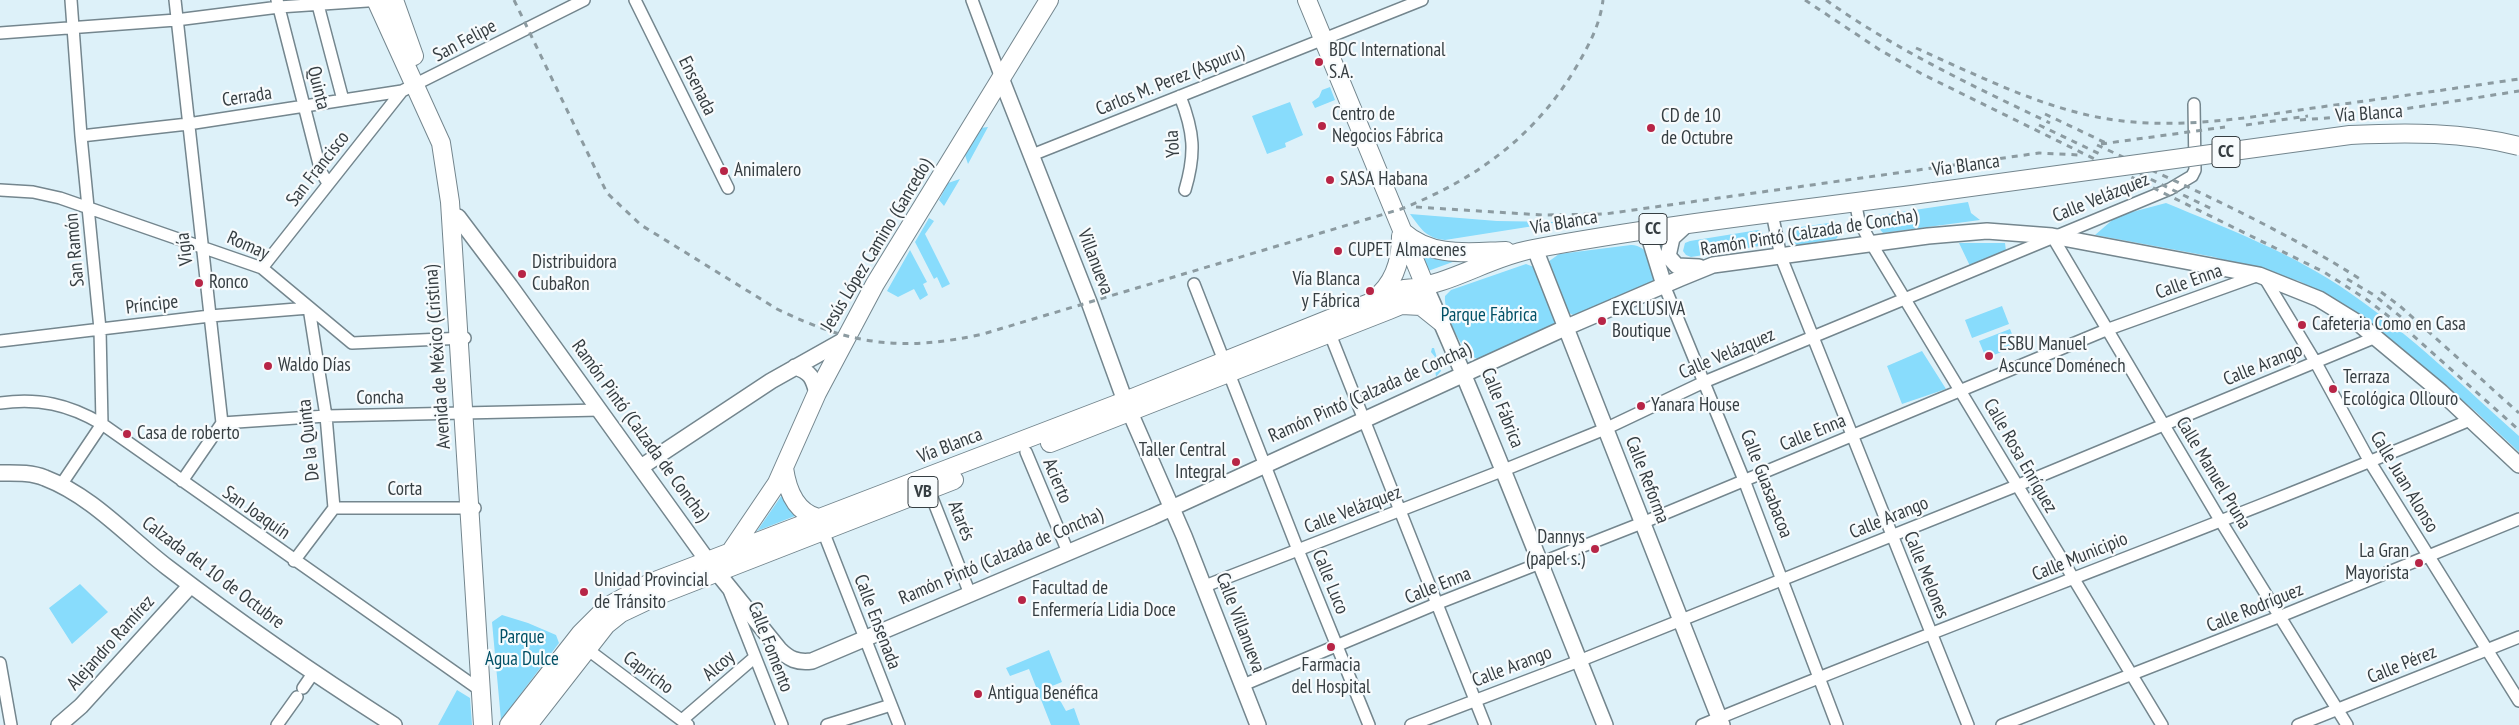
<!DOCTYPE html>
<meta charset="utf-8">
<style>
body{margin:0}
canvas{display:block;background:#ddf1f9}
</style>
<canvas width="2519" height="725"></canvas>
<script>
const ctx = document.querySelector('canvas').getContext('2d');
ctx.lineJoin = 'round';
function paint(path, color) {
  ctx.fillStyle = color;
  ctx.fill(path, 'evenodd');
}
function stroke(path, color, width, dash) {
  ctx.strokeStyle = color;
  ctx.lineWidth = width;
  ctx.lineCap = dash ? 'butt' : 'round';
  ctx.setLineDash(dash || []);
  ctx.stroke(path);
}
function drawText(font, color, halo, rows, align = 'center') {
  ctx.font = font + ' "PT Sans Narrow",sans-serif';
  ctx.lineWidth = 4.5;
  ctx.setLineDash([]);
  ctx.textBaseline = 'middle';
  ctx.strokeStyle = halo;
  ctx.fillStyle = color;
  for (const [text, x, y, turn = 0] of rows) {
    ctx.save();
    ctx.translate(x, y);
    ctx.rotate((+turn || 0) * Math.PI / 180);
    ctx.textAlign = isNaN(turn) ? turn : align;
    if (halo) ctx.strokeText(text, 0, 0);
    ctx.fillText(text, 0, 0);
    ctx.restore();
  }
}
const green = new Path2D(`
 M 1330,87 L 1335,100 L 1315,108 L 1312,102 L 1319,97 L 1322,90 Z
 M 1290,102 L 1303,135 L 1285,143 L 1286,147 L 1267,154 L 1252,116 Z
 M 988,127 L 968,164 L 965,155 L 980,128 Z
 M 960,179 L 944,206 L 939,200 L 948,183 Z
 M 1968,202 L 1971,213 L 1980,220 L 1883,233 L 1876,225 L 1881,215 Z
 M 2166,203 C 2228,229 2295,254 2350,293 C 2411,335 2464,387 2519,436 L 2519,452 L 2475,411 L 2355,311 L 2299,281 L 2214,257 L 2095,235 L 2117,216 Z
 M 1410,214 L 1497,221 L 1559,222 L 1445,240 C 1426,238 1421,229 1410,214 Z
 M 929,218 L 934,221 L 925,234 L 950,284 L 942,288 L 937,277 L 934,279 L 915,242 Z
 M 1836,222 L 1840,226 L 1842,231 L 1836,239 L 1797,245 L 1788,239 L 1788,233 L 1794,228 Z
 M 1758,230 C 1766,233 1767,241 1760,246 L 1691,257 L 1686,255 L 1683,251 L 1685,243 L 1690,241 Z
 M 1959,243 L 2005,243 L 2006,251 L 1970,266 Z
 M 1631,245 C 1650,246 1651,263 1655,278 L 1653,281 L 1575,316 L 1567,312 L 1548,262 L 1559,254 Z
 M 910,250 L 927,282 L 923,284 L 928,295 L 920,300 L 914,289 L 898,297 L 887,291 Z
 M 1418,252 L 1469,256 L 1428,271 Z
 M 1526,264 L 1534,267 L 1556,318 L 1557,325 L 1479,359 C 1463,358 1443,311 1445,296 L 1451,290 Z
 M 2002,306 L 2009,324 L 1972,338 L 1965,320 Z
 M 2010,329 L 2017,346 L 1986,358 L 1979,341 Z
 M 1432,348 L 1434,348 L 1441,371 L 1436,377 L 1434,360 L 1435,357 L 1431,352 Z
 M 1922,351 L 1946,389 L 1902,404 L 1887,366 Z
 M 782,495 L 788,507 L 795,516 L 757,531 Z
 M 80,584 L 108,612 L 72,644 L 49,608 Z
 M 502,615 L 528,623 L 556,635 L 559,643 L 501,720 L 492,622 Z
 M 1049,650 L 1062,682 L 1052,686 L 1066,711 L 1074,708 L 1080,725 L 1051,725 L 1029,669 L 1010,676 L 1006,668 Z
 M 457,690 L 470,698 L 472,725 L 438,725 Z`);
const street = new Path2D(`
 M 175,0 L 222,423 L 182,481
 M 277,0 L 321,172 L 328,183
 M 635,0 L 728,188
 M 972,0 L 1001,78
 M 318,5 L 343,100
 M 0,33 L 176,20 L 279,7 L 382,0
 M 1180,96 C 1194,132 1196,153 1185,190
 M 81,136 L 188,124 L 402,91 L 584,0
 M 1032,155 L 1422,0
 M 0,190 L 33,192 L 60,198 L 262,268 L 352,343 L 465,338
 M 1855,201 L 1859,221 L 1871,243 L 2162,725
 M 1772,213 L 1781,257 L 1968,725
 M 2052,236 L 2220,520 L 2347,725
 M 262,268 L 402,91
 M 2264,277 L 2316,363 L 2370,462 L 2519,701
 M 1194,284 L 1298,550 L 1369,725
 M 1664,285 L 1744,480 L 1837,725
 M 1330,334 L 1485,725
 M 0,341 L 210,316 L 309,308 L 326,416 L 334,508
 M 0,403 C 39,398 68,404 102,424 L 480,690
 M 222,423 L 326,416 L 600,410
 M 1026,452 L 1068,552
 M 61,485 L 102,424 L 100,329 L 81,136 L 71,0
 M 929,490 L 970,594
 M 334,508 L 475,508
 M 823,531 L 899,725
 M 294,561 L 334,508
 M 1205,586 L 1504,470 L 1605,429 L 1704,382 L 2170,189 L 2192,176 L 2195,170 L 2194,104
 M 730,593 L 782,725
 M 587,649 L 688,725
 M 0,663 L 11,725
 M 1243,685 L 1436,604 L 1642,523 L 2106,330 L 2259,275
 M 303,688 L 314,672
 M 682,720 L 755,657
 M 277,725 L 297,697
 M 827,725 L 891,705
 M 1411,725 L 1579,661 L 2016,486 L 2376,337
 M 1702,725 C 1957,620 2216,527 2470,420
 M 2002,725 L 2281,616 L 2519,519
 M 2298,725 L 2519,637`);
const secondary = new Path2D(`
 M 1001,78 L 1089,302 L 1125,401 L 1184,536 L 1258,725
 M 458,217 L 510,286 L 707,560 L 779,649 C 789,659 797,663 812,661 L 1152,517 L 1567,327 L 1681,278 L 1713,265 L 1928,236 L 1987,231 L 2052,236 L 2259,275 L 2319,299 L 2358,323 L 2441,392 L 2519,465
 M 1686,225 L 1672,238 L 1668,256 L 1677,266 L 1699,267
 M 1647,230 L 1664,285
 M 1535,249 L 1722,725
 M 1426,288 C 1490,432 1546,579 1605,725
 M 795,367 C 811,372 813,378 817,393
 M 641,467 L 771,381 L 844,340
 M 0,473 C 15,473 31,472 45,478 C 92,496 128,537 167,567 C 240,623 317,676 394,725
 M 59,725 L 81,706 L 191,585`);
const primary = new Path2D(`
 M 376,0 L 441,143 L 450,202 L 483,725
 M 394,0 L 414,56
 M 1307,0 L 1426,288
 M 1403,232 C 1432,258 1469,252 1506,251
 M 1374,299 C 1394,284 1401,261 1401,236
 M 1402,305 L 1421,306 L 1441,322
 M 1050,443 L 1389,310 L 1411,301 L 1426,288
 M 784,468 C 787,489 795,512 818,518
 M 731,551 L 777,483 L 817,393 L 875,284 L 1049,0
 M 509,725 L 581,633 L 600,614 L 612,604 L 650,583 L 1125,401 L 1404,289 C 1449,286 1489,257 1533,249 C 1666,224 1800,210 1934,192
 M 528,725 L 606,625 L 621,613 L 659,595 L 954,480`);
const rail = new Path2D(`
 M 514,0 L 607,193 L 641,225 L 777,309 C 851,345 902,352 983,334 L 1401,209 C 1477,179 1537,135 1578,64 C 1590,43 1600,24 1603,0
 M 1805,0 L 1880,50 L 1922,74 L 2324,272 L 2366,299 L 2409,332 L 2519,430
 M 1826,0 C 1896,50 1973,86 2050,123
 M 1916,48 C 1979,76 2045,110 2114,120 C 2181,129 2247,118 2313,108 C 2382,99 2450,89 2519,79
 M 2045,114 L 2108,144
 M 2300,120 L 2366,115 L 2519,91
 M 2039,125 L 2104,156
 M 2246,125 L 2308,116
 M 2101,144 L 2225,127
 M 2097,145 C 2186,186 2277,226 2360,279
 M 2140,174 L 2214,210
 M 1416,207 L 1543,215 L 1605,214 L 2039,153 L 2079,155
 M 2347,279 L 2374,295 L 2406,321
 M 2381,292 L 2400,306 L 2519,413`);
const primaryBridge = new Path2D(`
 M 1934,192 L 2350,135 C 2408,132 2463,132 2519,146`);
const markers = [
 [1319,62,5,"#b72546"],
 [1322,126,5,"#b72546"],
 [1651,128,5,"#b72546"],
 [724,171,5,"#b72546"],
 [1330,180,5,"#b72546"],
 [1338,251,5,"#b72546"],
 [522,274,5,"#b72546"],
 [199,283,5,"#b72546"],
 [1370,291,5,"#b72546"],
 [1602,321,5,"#b72546"],
 [2302,325,5,"#b72546"],
 [1989,356,5,"#b72546"],
 [268,366,5,"#b72546"],
 [2333,389,5,"#b72546"],
 [1641,406,5,"#b72546"],
 [127,434,5,"#b72546"],
 [1236,462,5,"#b72546"],
 [1595,549,5,"#b72546"],
 [2419,563,5,"#b72546"],
 [584,592,5,"#b72546"],
 [1022,600,5,"#b72546"],
 [1331,647,5,"#b72546"],
 [978,694,5,"#b72546"]
];
const shields = [
 [2226,152,28],
 [1653,229,28],
 [923,492,30]
];
const shieldNames = [
 ["CC",2226,152],
 ["CC",1653,229],
 ["VB",923,492]
];
const streetNames = [
 ["San Felipe",465,41,-28],
 ["Carlos M. Perez (Aspuru)",1170,81,-22],
 ["Ensenada",697,86,64],
 ["Quinta",318,88,76],
 ["Cerrada",247,97,-9],
 ["Vía Blanca",2369,114,-4],
 ["Yola",1173,144,-93],
 ["Vía Blanca",1966,166,-8],
 ["San Francisco",318,169,-52],
 ["Calle Velázquez",2101,198,-22],
 ["Vía Blanca",1564,223,-10],
 ["Ramón Pintó (Calzada de Concha)",1809,233,-9],
 ["Jesús López Camino (Gancedo)",877,245,-59],
 ["Romay",248,246,24],
 ["Vigía",185,249,-97],
 ["San Ramón",75,250,-95],
 ["Villanueva",1095,262,69],
 ["Calle Enna",2189,282,-20],
 ["Príncipe",152,305,-7],
 ["Calle Velázquez",1727,354,-23],
 ["Avenida de México (Cristina)",438,357,-94],
 ["Calle Arango",2263,365,-22],
 ["Ramón Pintó (Calzada de Concha)",1370,393,-24],
 ["Concha",380,398,-1],
 ["Calle Fábrica",1502,408,68],
 ["Ramón Pintó (Calzada de Concha)",640,431,54],
 ["Calle Enna",1813,433,-22],
 ["De la Quinta",309,440,-96],
 ["Vía Blanca",950,446,-21],
 ["Calle Rosa Enríquez",2020,456,60],
 ["Calle Manuel Pruna",2213,473,59],
 ["Calle Reforma",1647,480,69],
 ["Acierto",1057,481,67],
 ["Calle Juan Alonso",2404,482,59],
 ["Calle Guasabacoa",1766,484,69],
 ["Corta",405,490],
 ["Calle Velázquez",1353,510,-21],
 ["San Joaquín",256,513,35],
 ["Calle Arango",1889,518,-22],
 ["Atarés",961,521,68],
 ["Ramón Pintó (Calzada de Concha)",1001,557,-23],
 ["Calle Municipio",2080,557,-22],
 ["Calzada del 10 de Octubre",213,573,37],
 ["Calle Melones",1926,575,68],
 ["Calle Luco",1330,582,68],
 ["Calle Enna",1438,586,-22],
 ["Calle Rodríguez",2255,608,-22],
 ["Calle Ensenada",877,622,69],
 ["Calle Villanueva",1240,623,69],
 ["Alejandro Ramírez",111,643,-48],
 ["Calle Fomento",770,647,69],
 ["Calle Pérez",2402,665,-22],
 ["Alcoy",719,666,-41],
 ["Calle Arango",1512,667,-21],
 ["Capricho",648,673,37]
];
const poiNames = [
 ["BDC International",1329,51],
 ["S.A.",1329,73],
 ["Centro de",1332,115],
 ["Negocios Fábrica",1332,137],
 ["CD de 10",1661,117],
 ["de Octubre",1661,139],
 ["Animalero",734,171],
 ["SASA Habana",1340,180],
 ["CUPET Almacenes",1348,251],
 ["Distribuidora",532,263],
 ["CubaRon",532,285],
 ["Vía Blanca",1360,280,"right"],
 ["y Fábrica",1360,302,"right"],
 ["Ronco",209,283],
 ["EXCLUSIVA",1612,310],
 ["Boutique",1612,332],
 ["Cafeteria Como en Casa",2312,325],
 ["ESBU Manuel",1999,345],
 ["Ascunce Doménech",1999,367],
 ["Waldo Días",278,366],
 ["Terraza",2343,378],
 ["Ecológica Ollouro",2343,400],
 ["Yanara House",1651,406],
 ["Casa de roberto",137,434],
 ["Taller Central",1226,451,"right"],
 ["Integral",1226,473,"right"],
 ["Dannys",1585,538,"right"],
 ["(papel s.)",1585,560,"right"],
 ["La Gran",2409,552,"right"],
 ["Mayorista",2409,574,"right"],
 ["Unidad Provincial",594,581],
 ["de Tránsito",594,603],
 ["Facultad de",1032,589],
 ["Enfermería Lidia Doce",1032,611],
 ["Farmacia",1331,666,"center"],
 ["del Hospital",1331,688,"center"],
 ["Antigua Benéfica",988,694]
];
const parkNames = [
 ["Parque Fábrica",1489,316],
 ["Parque",522,638],
 ["Agua Dulce",522,660]
];
paint(green, '#88dcfc');
stroke(street, '#74868e', 14);
stroke(secondary, '#74868e', 18);
stroke(primary, '#74868e', 20);
stroke(street, '#fff', 11);
stroke(secondary, '#fff', 15);
stroke(primary, '#fff', 18);
stroke(rail, '#8c9ba1', 3, [6, 6]);
stroke(primaryBridge, '#74868e', 20, []);
stroke(primaryBridge, '#fff', 18);
for (const [x, y, r, color] of markers) {
  const dot = new Path2D();
  dot.arc(x, y, r, 0, 2 * Math.PI);
  ctx.fillStyle = color;
  ctx.fill(dot);
  stroke(dot, '#f7fbfd', 2);
}
for (const [x, y, w] of shields) {
  const box = new Path2D();
  box.roundRect(x - w / 2, y - 15.5, w, 31, 4);
  ctx.fillStyle = '#f7fbfd';
  ctx.fill(box);
  stroke(box, '#363e42', 1);
}
drawText('bold 18px', '#363e42', null, shieldNames);
drawText('19px', '#363e42', '#f7fbfd', streetNames);
drawText('19px', '#363e42', '#f7fbfd', poiNames, 'left');
drawText('19px', '#005066', '#f7fbfd', parkNames);
</script>
